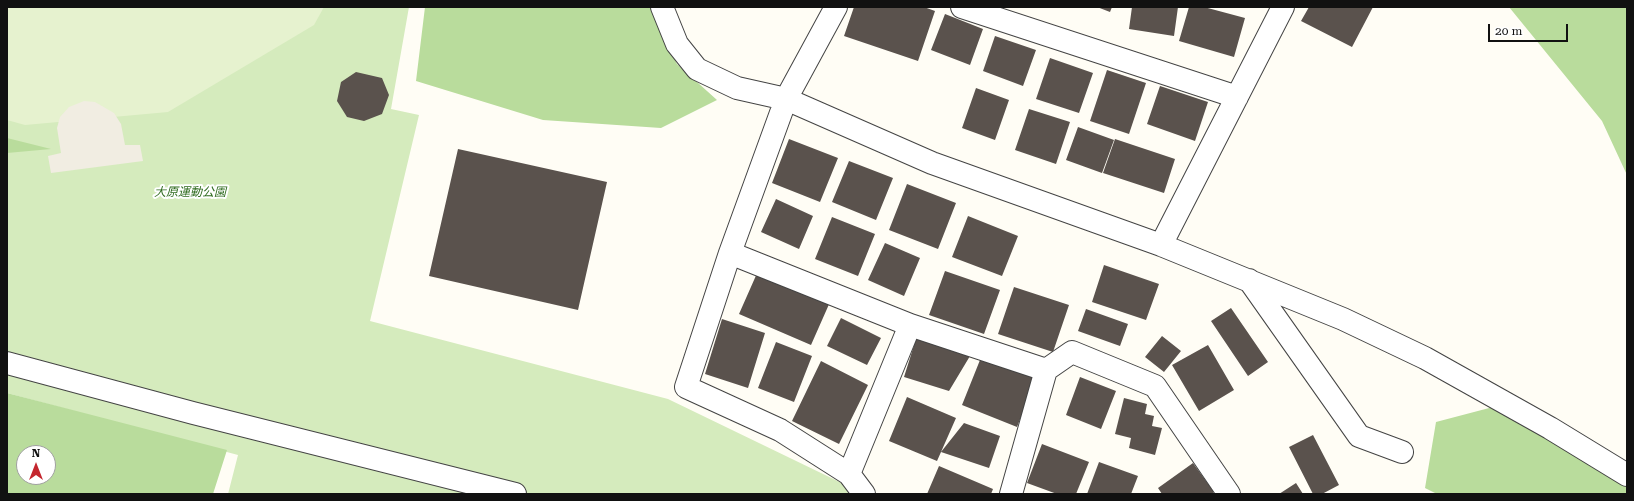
<!DOCTYPE html>
<meta charset="utf-8">
<style>
body{margin:0}
#map{position:relative;width:1634px;height:501px;overflow:hidden;background:#fffdf5;font-family:"Roboto Serif",serif}
canvas{display:block}
.frame{position:absolute;inset:0;border:8px solid #111;pointer-events:none}
.north{position:absolute;left:16px;top:445px;width:40px;height:40px;box-sizing:border-box;background:#fff;border:1px solid #a0a0a0;border-radius:50%;rotate:0deg;font-size:11px;font-weight:700;line-height:16px;text-align:center;color:#111}
.north::after{content:'';display:block;margin:auto;width:14px;height:18px;background:#c4262e;clip-path:polygon(50% 0,100% 100%,50% 72%,0 100%)}
.scale{position:absolute;left:1488px;top:24px;width:80px;height:18px;box-sizing:border-box;border:2px solid #111;border-top:0;padding-left:5px;font-size:12px;line-height:14px;white-space:nowrap;color:#111;-webkit-text-stroke:3px #fff;paint-order:stroke}
</style>
<div id="map">
<canvas width="1634" height="501"></canvas>
<div class="frame"></div>
<div class="north">N</div>
<div class="scale">20 m</div>
</div>
<script>
const ctx = document.querySelector('canvas').getContext('2d');
ctx.lineJoin = 'round';
function paint(path, color) {
  ctx.fillStyle = color;
  ctx.fill(path, 'evenodd');
}
function stroke(path, color, width, dash) {
  ctx.strokeStyle = color;
  ctx.lineWidth = width;
  ctx.lineCap = dash ? 'butt' : 'round';
  ctx.setLineDash(dash || []);
  ctx.stroke(path);
}
function drawText(font, color, halo, rows, align = 'center') {
  ctx.font = font + ' "Roboto Serif","Noto Sans JP",serif';
  ctx.lineWidth = 4;
  ctx.setLineDash([]);
  ctx.textBaseline = 'middle';
  ctx.strokeStyle = halo;
  ctx.fillStyle = color;
  for (const [text, x, y, turn = 0] of rows) {
    ctx.save();
    ctx.translate(x, y);
    ctx.rotate((+turn || 0) * Math.PI / 180);
    ctx.textAlign = isNaN(turn) ? turn : align;
    if (halo) ctx.strokeText(text, 0, 0);
    ctx.fillText(text, 0, 0);
    ctx.restore();
  }
}
const green = new Path2D(`
 M 7,7 L 409,7 L 391,109 L 419,115 L 370,321 L 668,399 L 852,488 L 856,494 L 228,494 L 238,455 L 7,393 Z`);
const forest = new Path2D(`
 M 425,7 L 650,7 L 677,64 L 717,100 L 661,128 L 543,120 L 416,81 Z
 M 1509,7 L 1627,7 L 1627,175 L 1602,121 Z
 M 7,138 L 51,149 L 7,153 Z
 M 7,393 L 227,450 L 213,494 L 7,494 ZM 24,453 L 48,453 L 48,477 L 24,477 Z
 M 1493,407 L 1627,484 L 1627,494 L 1437,494 L 1425,488 L 1436,422 Z`);
const pitch = new Path2D(`
 M 7,7 L 324,7 L 314,25 L 168,112 L 25,125 L 7,120 Z`);
const plaza = new Path2D(`
 M 84,101 L 95,102 L 114,113 L 121,124 L 125,145 L 140,145 L 143,161 L 51,173 L 48,156 L 61,153 L 57,128 L 60,117 L 69,107 Z`);
const building = new Path2D(`
 M 854,7 L 924,7 L 935,11 L 918,61 L 844,36 Z
 M 1097,7 L 1112,7 L 1110,12 Z
 M 1132,7 L 1178,7 L 1174,36 L 1129,29 Z
 M 1189,7 L 1204,7 L 1245,18 L 1234,57 L 1179,41 Z
 M 1309,7 L 1373,7 L 1352,47 L 1301,21 Z
 M 945,14 L 983,29 L 970,65 L 931,50 Z
 M 995,36 L 1036,50 L 1023,86 L 983,71 Z
 M 1050,58 L 1093,73 L 1079,113 L 1036,99 Z
 M 1107,70 L 1146,83 L 1129,134 L 1090,121 Z
 M 356,72 L 382,78 L 389,95 L 382,114 L 364,121 L 347,117 L 337,101 L 341,82 Z
 M 1160,86 L 1208,102 L 1195,141 L 1147,124 Z
 M 976,88 L 1009,100 L 995,140 L 962,128 Z
 M 1029,109 L 1070,122 L 1056,164 L 1015,150 Z
 M 1078,127 L 1114,140 L 1102,173 L 1066,160 Z
 M 789,139 L 838,158 L 820,202 L 772,183 Z
 M 1115,139 L 1175,159 L 1164,193 L 1103,173 Z
 M 458,149 L 607,182 L 578,310 L 429,276 Z
 M 849,161 L 893,178 L 876,220 L 832,202 Z
 M 907,184 L 956,203 L 938,249 L 889,230 Z
 M 776,199 L 813,216 L 799,249 L 761,232 Z
 M 968,216 L 1018,236 L 1002,276 L 952,257 Z
 M 832,217 L 875,234 L 858,276 L 815,259 Z
 M 885,243 L 920,258 L 904,296 L 868,280 Z
 M 1104,265 L 1159,284 L 1146,320 L 1092,302 Z
 M 758,271 L 830,302 L 811,345 L 739,314 Z
 M 945,271 L 1000,290 L 984,334 L 929,315 Z
 M 1014,287 L 1069,305 L 1053,352 L 998,334 Z
 M 1231,308 L 1268,362 L 1248,376 L 1211,321 Z
 M 1086,309 L 1128,324 L 1120,346 L 1078,331 Z
 M 841,318 L 881,338 L 867,365 L 827,346 Z
 M 722,319 L 765,333 L 748,388 L 705,374 Z
 M 1162,336 L 1181,351 L 1164,372 L 1145,357 Z
 M 916,339 L 970,356 L 949,391 L 904,377 Z
 M 776,342 L 812,356 L 794,402 L 758,388 Z
 M 1208,345 L 1234,390 L 1199,411 L 1172,365 Z
 M 982,355 L 1037,376 L 1017,427 L 962,405 Z
 M 821,361 L 868,385 L 839,444 L 792,421 Z
 M 1080,377 L 1116,391 L 1101,429 L 1066,415 Z
 M 907,397 L 956,418 L 941,452 L 964,423 L 1000,436 L 989,468 L 941,452 L 937,461 L 889,441 Z
 M 1124,398 L 1147,404 L 1145,414 L 1154,416 L 1152,426 L 1162,428 L 1155,455 L 1129,448 L 1131,438 L 1115,434 Z
 M 1313,435 L 1339,485 L 1322,494 L 1313,494 L 1289,447 Z
 M 1042,444 L 1089,462 L 1076,494 L 1057,494 L 1027,483 Z
 M 1099,462 L 1138,476 L 1131,494 L 1087,494 Z
 M 1193,463 L 1214,492 L 1212,494 L 1162,494 L 1158,488 Z
 M 939,466 L 993,489 L 991,494 L 927,494 Z
 M 1296,483 L 1303,494 L 1279,494 Z`);
const minor = new Path2D(`
 M 662,7 L 677,44 L 697,69 L 737,88 L 786,99 L 932,163 L 1161,245 L 1343,319 L 1425,358 L 1550,428 L 1627,475
 M 836,7 L 786,99 L 730,253 L 686,387 L 780,430 L 849,474 L 864,494
 M 962,7 L 1237,97
 M 1161,245 L 1283,7
 M 730,253 L 910,325 L 1046,370
 M 1249,280 L 1359,436 L 1402,452
 M 7,363 L 193,413 L 515,494
 M 849,474 L 910,325
 M 1011,494 L 1046,370 L 1072,352 L 1155,386 L 1229,494`);
const parkNames = [
 ["大原運動公園",190,192]
];
paint(green, '#d5ebbd');
paint(forest, '#b9dc9c');
paint(pitch, '#e6f2cf');
paint(plaza, '#f1ede2');
paint(building, '#5a524d');
stroke(minor, '#444', 24);
stroke(minor, '#fff', 22);
drawText('italic 12px', '#2f6b1f', '#fff', parkNames);
</script>
